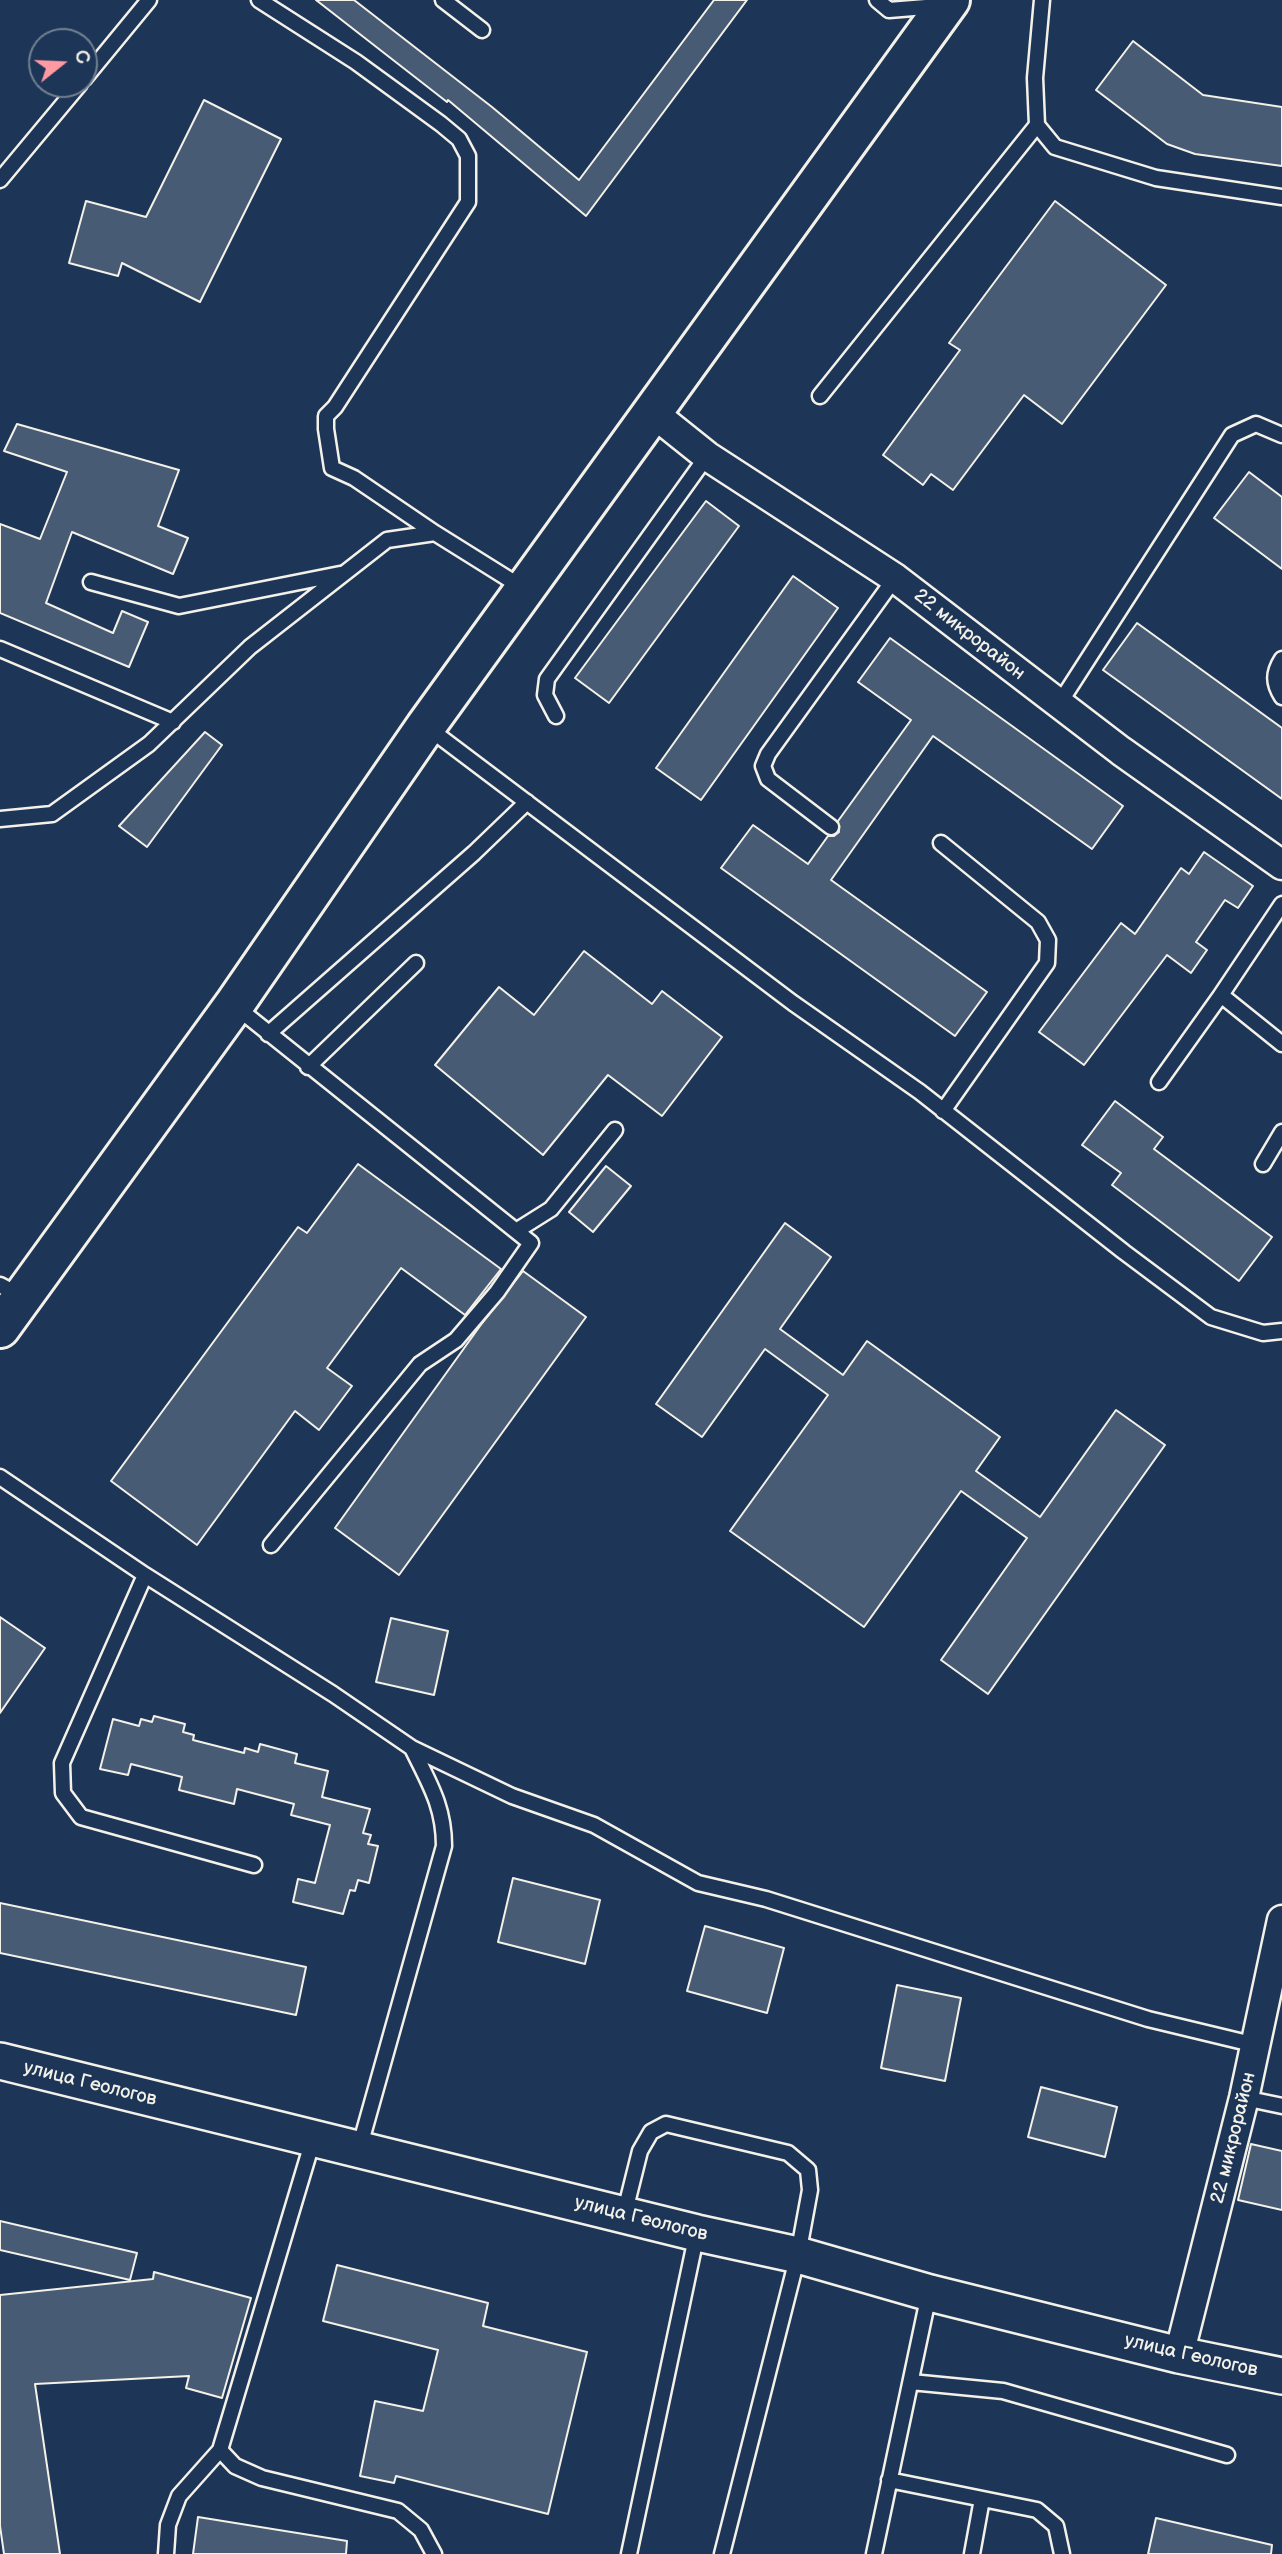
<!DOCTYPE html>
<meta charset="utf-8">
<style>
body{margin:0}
#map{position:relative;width:1282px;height:2554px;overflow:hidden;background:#1d3557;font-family:"Balsamiq Sans",sans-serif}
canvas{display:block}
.north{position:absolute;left:28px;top:28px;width:70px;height:70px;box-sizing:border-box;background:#1d3557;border:2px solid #738091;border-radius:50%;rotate:72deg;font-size:19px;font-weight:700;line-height:28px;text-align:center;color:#f4f1e8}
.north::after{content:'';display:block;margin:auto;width:24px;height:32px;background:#ff9aa2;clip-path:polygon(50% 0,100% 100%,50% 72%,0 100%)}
</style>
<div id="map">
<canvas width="1282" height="2554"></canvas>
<div class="north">С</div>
</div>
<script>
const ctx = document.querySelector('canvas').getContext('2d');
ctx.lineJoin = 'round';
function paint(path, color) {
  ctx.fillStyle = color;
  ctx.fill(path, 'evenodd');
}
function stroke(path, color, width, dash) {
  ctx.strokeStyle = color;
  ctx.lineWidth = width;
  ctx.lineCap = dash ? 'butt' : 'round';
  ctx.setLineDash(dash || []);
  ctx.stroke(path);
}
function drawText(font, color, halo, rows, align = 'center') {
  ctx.font = font + ' "Balsamiq Sans",sans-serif';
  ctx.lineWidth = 5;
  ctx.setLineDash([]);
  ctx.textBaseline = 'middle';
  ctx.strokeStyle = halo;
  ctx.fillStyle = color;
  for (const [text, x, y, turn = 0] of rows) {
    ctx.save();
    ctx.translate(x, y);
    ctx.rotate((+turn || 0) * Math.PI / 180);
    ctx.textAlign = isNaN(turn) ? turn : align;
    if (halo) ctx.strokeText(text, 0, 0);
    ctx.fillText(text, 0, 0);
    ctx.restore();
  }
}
const building = new Path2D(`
 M 316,0 L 354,0 L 492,107 L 579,180 L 714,0 L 747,0 L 586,216 L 448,100 L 447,102 Z
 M 1133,41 L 1203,95 L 1282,107 L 1282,166 L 1195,154 L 1167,144 L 1096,90 Z
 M 204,100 L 281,139 L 200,302 L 122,263 L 118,276 L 69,263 L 86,201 L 146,217 Z
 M 1055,201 L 1166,285 L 1062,424 L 1024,395 L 953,490 L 931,474 L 923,485 L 883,455 L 960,350 L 949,343 Z
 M 17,424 L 179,470 L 158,526 L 188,538 L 173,574 L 72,532 L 46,603 L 113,633 L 122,611 L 148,622 L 129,667 L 0,613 L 0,524 L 40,539 L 67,472 L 4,451 Z
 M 1249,472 L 1282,497 L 1282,569 L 1214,518 Z
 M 706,501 L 739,526 L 609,703 L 575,678 Z
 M 793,576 L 838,608 L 701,800 L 656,768 Z
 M 1137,623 L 1282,728 L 1282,799 L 1103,670 Z
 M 890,638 L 1123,806 L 1092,849 L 933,736 L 831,880 L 987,992 L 955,1036 L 721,868 L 753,825 L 808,864 L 828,836 L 834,836 L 839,832 L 838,821 L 911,720 L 858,682 Z
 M 205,732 L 222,745 L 147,847 L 119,826 Z
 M 1204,852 L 1253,886 L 1238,908 L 1225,900 L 1196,942 L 1207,950 L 1191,973 L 1167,955 L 1084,1065 L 1039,1032 L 1121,923 L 1135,934 L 1181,868 L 1189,874 Z
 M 584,951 L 652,1004 L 662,991 L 722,1037 L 662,1116 L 608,1075 L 543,1155 L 435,1065 L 499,987 L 534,1015 Z
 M 1115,1101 L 1163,1137 L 1154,1149 L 1272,1237 L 1239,1281 L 1112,1185 L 1121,1173 L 1082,1145 Z
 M 358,1164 L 501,1269 L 465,1315 L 401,1268 L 327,1368 L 352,1386 L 319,1430 L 295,1411 L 197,1545 L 111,1481 L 298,1227 L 307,1233 Z
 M 606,1166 L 631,1186 L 593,1232 L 569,1212 Z
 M 785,1223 L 831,1257 L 780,1329 L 843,1375 L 867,1341 L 1000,1437 L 976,1471 L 1040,1517 L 1116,1410 L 1165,1445 L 988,1694 L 941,1660 L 1027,1538 L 961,1491 L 864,1627 L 730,1531 L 828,1395 L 765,1349 L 702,1437 L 656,1404 Z
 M 523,1271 L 586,1317 L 399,1575 L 335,1528 L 480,1326 Z
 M 0,1617 L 45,1648 L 0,1713 Z
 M 391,1618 L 448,1631 L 434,1695 L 376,1682 Z
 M 154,1716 L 185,1724 L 183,1732 L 194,1735 L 193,1740 L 244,1753 L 245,1748 L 258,1752 L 260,1744 L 297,1754 L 295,1763 L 328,1771 L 322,1797 L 370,1809 L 363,1833 L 371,1835 L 368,1844 L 378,1846 L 369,1883 L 358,1880 L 355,1891 L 350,1890 L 343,1914 L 293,1902 L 298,1879 L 315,1883 L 330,1825 L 291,1815 L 294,1804 L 237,1789 L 234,1804 L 179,1790 L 182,1777 L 131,1764 L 128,1775 L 100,1769 L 113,1719 L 139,1726 L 141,1719 L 152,1722 Z
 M 513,1878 L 600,1900 L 585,1964 L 498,1942 Z
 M 0,1903 L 306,1967 L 296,2015 L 0,1953 Z
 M 705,1926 L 784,1948 L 767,2013 L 687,1991 Z
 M 897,1985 L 961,1998 L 945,2081 L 881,2068 Z
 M 1041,2087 L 1117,2107 L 1105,2157 L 1028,2137 Z
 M 1251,2144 L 1282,2151 L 1282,2210 L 1238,2200 Z
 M 0,2221 L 137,2253 L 130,2280 L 0,2250 Z
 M 337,2265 L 488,2303 L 483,2326 L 587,2352 L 548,2514 L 396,2476 L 394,2483 L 360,2476 L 375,2401 L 423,2411 L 438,2350 L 323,2321 Z
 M 154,2272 L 251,2298 L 222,2398 L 186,2388 L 189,2376 L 35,2384 L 60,2554 L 4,2554 L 0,2526 L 0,2295 L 153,2279 Z
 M 198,2517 L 347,2541 L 346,2554 L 193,2554 Z
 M 1156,2518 L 1272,2545 L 1271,2554 L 1148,2554 Z`);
const service = new Path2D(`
 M 259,0 L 356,62 L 441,124 L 459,139 L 468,156 L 468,202 L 335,407 L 326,416 L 326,429 L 332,468 L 354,478 L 435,533
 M 443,0 L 482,30
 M 877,0 L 889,10 L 938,6
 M 1042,0 L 1035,78 L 1037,125 L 1055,147 L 1156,178 L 1282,197
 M 84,79 L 149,0
 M 0,180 L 80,84
 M 820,396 L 1037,125
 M 91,582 L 179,606 L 340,574
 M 0,649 L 173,722
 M 1282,659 C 1273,673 1273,683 1282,697
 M 1059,704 L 1232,435 L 1256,424 L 1282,435
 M 556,716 L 545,695 L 547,679 L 707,456
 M 427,727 L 793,1003 L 920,1092 L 1124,1252 L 1211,1317 L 1263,1333 L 1282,1331
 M 0,819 L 52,814 L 149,744 L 250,647 L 387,540 L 435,533 L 523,588
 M 831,827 L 768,779 L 763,766 L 768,754 L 895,578
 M 941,843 L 1038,922 L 1048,940 L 1047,963 L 943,1111
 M 1282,904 L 1221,995 L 1282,1044
 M 235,1006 L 531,1243 L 497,1292 L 456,1340 L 420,1364 L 271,1545
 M 268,1034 L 474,853 L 527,802
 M 308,1067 L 416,963
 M 1159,1082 L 1221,995
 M 1263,1164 L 1282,1132
 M 516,1231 L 551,1209 L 615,1130
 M 0,1285 L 21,1296
 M 0,1477 L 145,1575 L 62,1763 L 63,1793 L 81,1817 L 254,1865
 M 145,1575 L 333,1694 L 412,1748 L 512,1796 L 594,1825 L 698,1883 L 766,1899 L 1148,2019 L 1256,2045
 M 1244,2098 L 1282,2106
 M 359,2149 L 444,1846 C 444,1806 429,1783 412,1748
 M 624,2215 L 640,2151 L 651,2132 L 666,2124 L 788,2153 L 808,2170 L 810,2190 L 798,2255 L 722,2554
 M 911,2382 L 1003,2391 L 1227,2455
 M 220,2450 L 235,2466 L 262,2478 L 398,2511 L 421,2530 L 434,2554
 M 889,2480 L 1037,2510 L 1056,2526 L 1062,2554
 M 166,2554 L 168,2525 L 179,2496 L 220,2450 L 313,2140
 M 629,2554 L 697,2233
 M 874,2554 L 929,2294
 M 972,2554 L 982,2499`);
const minor = new Path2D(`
 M 652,412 L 707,456 L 895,578 L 1121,751 L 1282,865
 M 1179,2355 L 1244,2098 L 1282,1920`);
const tertiary = new Path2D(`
 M 0,2061 L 697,2233 L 798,2255 L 930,2293 L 1179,2355 L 1282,2376`);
const secondary = new Path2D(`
 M 0,1328 L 234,1005 L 426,726 L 950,0`);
const streetNames = [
 ["22 микрорайон",969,635,38],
 ["улица Геологов",90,2084,14],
 ["22 микрорайон",1234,2138,-76],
 ["улица Геологов",641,2219,14],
 ["улица Геологов",1191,2356,13]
];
paint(building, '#485b74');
stroke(building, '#f4f1e8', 2);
stroke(service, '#f4f1e8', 19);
stroke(minor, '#f4f1e8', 33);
stroke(tertiary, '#f4f1e8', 40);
stroke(secondary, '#f4f1e8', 44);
stroke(service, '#1d3557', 14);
stroke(minor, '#1d3557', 28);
stroke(tertiary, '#1d3557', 35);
stroke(secondary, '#1d3557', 38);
drawText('19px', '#f4f1e8', '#1d3557', streetNames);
</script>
